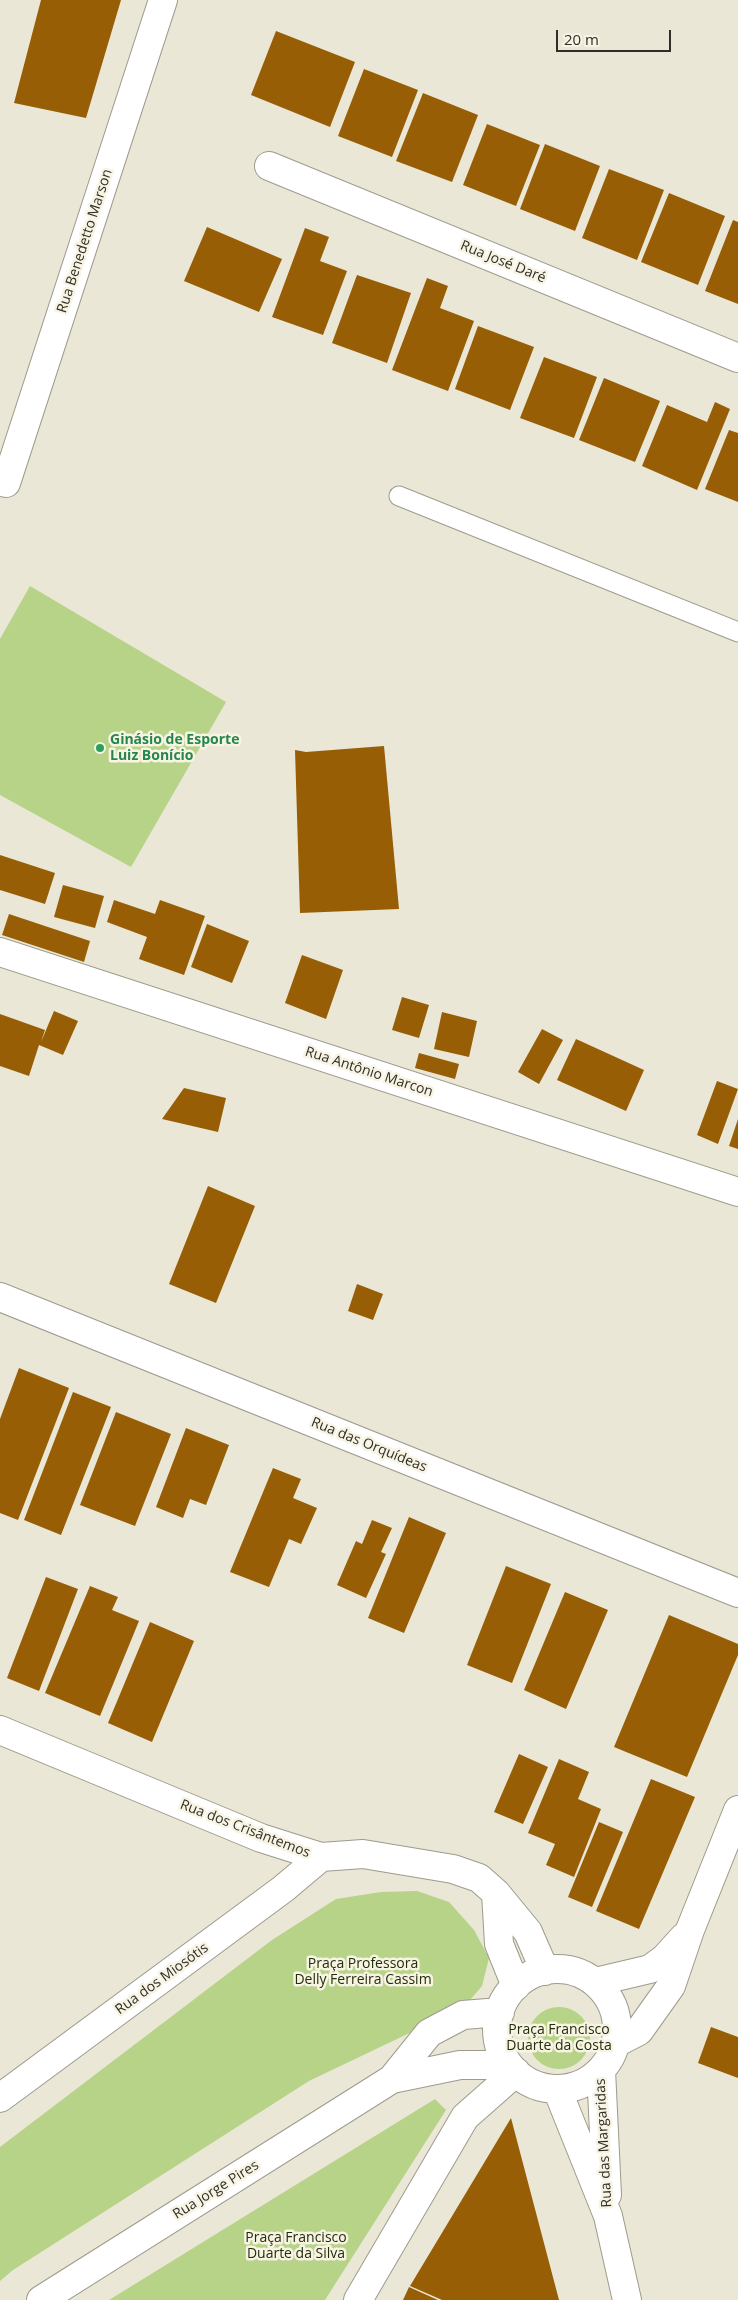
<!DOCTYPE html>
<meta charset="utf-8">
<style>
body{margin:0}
#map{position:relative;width:738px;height:2300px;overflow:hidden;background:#eae7d7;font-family:"Open Sans",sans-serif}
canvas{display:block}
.scale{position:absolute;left:556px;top:30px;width:115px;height:22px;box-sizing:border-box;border:2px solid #302e28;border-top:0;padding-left:6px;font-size:15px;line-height:18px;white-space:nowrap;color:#302e28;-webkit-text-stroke:4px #f8f4e4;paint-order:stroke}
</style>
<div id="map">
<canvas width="738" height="2300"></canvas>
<div class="scale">20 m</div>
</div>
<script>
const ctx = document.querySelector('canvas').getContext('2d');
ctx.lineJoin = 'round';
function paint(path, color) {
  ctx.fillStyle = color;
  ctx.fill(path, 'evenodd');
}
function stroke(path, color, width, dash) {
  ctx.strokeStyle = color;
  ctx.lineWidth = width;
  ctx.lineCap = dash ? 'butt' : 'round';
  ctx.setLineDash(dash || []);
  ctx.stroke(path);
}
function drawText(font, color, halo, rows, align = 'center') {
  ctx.font = font + ' "Open Sans",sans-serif';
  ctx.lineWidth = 5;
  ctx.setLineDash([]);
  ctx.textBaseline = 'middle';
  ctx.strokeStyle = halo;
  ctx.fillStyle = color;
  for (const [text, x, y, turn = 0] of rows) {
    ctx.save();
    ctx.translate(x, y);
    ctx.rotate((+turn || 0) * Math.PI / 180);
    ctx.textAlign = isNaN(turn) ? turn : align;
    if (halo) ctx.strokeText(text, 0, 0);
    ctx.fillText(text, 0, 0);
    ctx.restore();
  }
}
const green = new Path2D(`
 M 30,586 L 226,702 L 131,867 L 0,795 L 0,639 Z
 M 417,1891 L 449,1902 L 474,1930 L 489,1958 L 482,1986 L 464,2007 L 309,2081 L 13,2270 L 0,2281 L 0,2147 L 272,1940 L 336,1899 L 381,1892 Z
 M528 2038a31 31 0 1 1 62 0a31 31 0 1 1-62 0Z
 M 435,2099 L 446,2110 L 325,2300 L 109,2300 Z`);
const building = new Path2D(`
 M 41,0 L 121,0 L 86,118 L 14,103 Z
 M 276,31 L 355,62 L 330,127 L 251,95 Z
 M 364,69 L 418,90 L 392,157 L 338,136 Z
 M 423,93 L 478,115 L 452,182 L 396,161 Z
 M 487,124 L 540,145 L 516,206 L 463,185 Z
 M 545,144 L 600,166 L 575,231 L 520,209 Z
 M 609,169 L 664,190 L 637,260 L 582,238 Z
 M 669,193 L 725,216 L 698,285 L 641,262 Z
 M 733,220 L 738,222 L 738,304 L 705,291 Z
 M 207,227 L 282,259 L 259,312 L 184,281 Z
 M 305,228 L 329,237 L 320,261 L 347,271 L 323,335 L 272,317 Z
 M 357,275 L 411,293 L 387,363 L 332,343 Z
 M 427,278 L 448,286 L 440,308 L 474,321 L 448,391 L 392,370 Z
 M 478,326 L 534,347 L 510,410 L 455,389 Z
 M 544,357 L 597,377 L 574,438 L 520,418 Z
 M 604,378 L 660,401 L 635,462 L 579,440 Z
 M 715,402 L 730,409 L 697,490 L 642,466 L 667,405 L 707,422 Z
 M 729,430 L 738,433 L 738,502 L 705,489 Z
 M 384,746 L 399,909 L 300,913 L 295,750 L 306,752 Z
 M 0,855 L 55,873 L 45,904 L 0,890 Z
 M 63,885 L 104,896 L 95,928 L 54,917 Z
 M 114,900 L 155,914 L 160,900 L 205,916 L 184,975 L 139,959 L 147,937 L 107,922 Z
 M 9,914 L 90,941 L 84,962 L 2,935 Z
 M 207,924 L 249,941 L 232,983 L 191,967 Z
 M 302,955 L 343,970 L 326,1019 L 285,1003 Z
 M 402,997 L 429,1005 L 419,1038 L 392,1030 Z
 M 54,1011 L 78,1021 L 63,1055 L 39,1045 L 29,1076 L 0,1066 L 0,1014 L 45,1030 L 41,1042 Z
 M 442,1012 L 477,1021 L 469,1057 L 434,1049 Z
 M 542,1029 L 563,1040 L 539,1084 L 518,1072 Z
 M 576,1039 L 644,1070 L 626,1111 L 557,1080 Z
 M 419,1053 L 459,1064 L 455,1079 L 415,1068 Z
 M 717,1081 L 738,1089 L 718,1144 L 697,1135 Z
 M 184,1088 L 226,1098 L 218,1132 L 162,1119 Z
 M 738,1119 L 738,1149 L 729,1146 Z
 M 208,1186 L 255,1206 L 216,1303 L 169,1284 Z
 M 357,1284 L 383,1294 L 373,1320 L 348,1311 Z
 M 19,1368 L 69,1388 L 18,1520 L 0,1513 L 0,1419 Z
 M 73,1392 L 111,1407 L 61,1535 L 24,1520 Z
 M 116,1412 L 171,1434 L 135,1526 L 80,1505 Z
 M 186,1428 L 229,1445 L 206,1505 L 190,1499 L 183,1518 L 156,1507 Z
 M 273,1468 L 301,1479 L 293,1498 L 317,1508 L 301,1544 L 289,1539 L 269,1587 L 230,1572 Z
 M 409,1517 L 446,1533 L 404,1633 L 368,1618 Z
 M 372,1520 L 392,1528 L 381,1552 L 386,1554 L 366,1598 L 337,1585 L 356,1541 L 362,1544 Z
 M 506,1566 L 551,1584 L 512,1683 L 467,1665 Z
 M 46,1577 L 78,1589 L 39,1691 L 7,1678 Z
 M 90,1586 L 118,1597 L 112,1610 L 139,1621 L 100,1716 L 45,1693 Z
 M 565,1592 L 608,1610 L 566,1709 L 524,1690 Z
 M 669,1615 L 738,1644 L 738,1655 L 687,1777 L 614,1747 Z
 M 150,1622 L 194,1641 L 152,1742 L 108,1723 Z
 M 519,1754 L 548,1767 L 523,1824 L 494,1812 Z
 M 559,1759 L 589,1772 L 578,1799 L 601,1809 L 574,1877 L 546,1865 L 555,1844 L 528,1833 Z
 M 651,1779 L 695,1797 L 639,1929 L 596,1911 Z
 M 599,1822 L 623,1832 L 592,1907 L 568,1897 Z
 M 711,2027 L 738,2037 L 738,2078 L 698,2063 Z
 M 511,2118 L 559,2300 L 442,2300 L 410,2286 Z
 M 409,2287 L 438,2300 L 403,2300 Z`);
const lane = new Path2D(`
 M 399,496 L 738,632`);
const street = new Path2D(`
 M 269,166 L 738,358
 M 6,483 L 163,0
 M 0,952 L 738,1192
 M 0,1297 L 738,1593
 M 0,1730 L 261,1838 L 321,1857 L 363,1854 L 453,1869 L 479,1878 L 496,1893 L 528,1932 L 545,1971
 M 496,1893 L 499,1944 L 516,1986
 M497 2029a60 60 0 1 1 120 0a60 60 0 1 1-120 0Z
 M 595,1982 L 650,1969 L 665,1958 L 684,1937
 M 616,2043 L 639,2031 L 671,1986 L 690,1930 L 738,1810
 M 601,2070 L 607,2195
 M 392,2079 L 429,2033 L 463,2015 L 500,2012
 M 557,2089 L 608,2216 L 627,2300
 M 0,2098 L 283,1889 L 321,1857
 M 41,2300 L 392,2079 L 460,2065 L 509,2065
 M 358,2300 L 465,2117 L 516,2072`);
const markers = [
 [100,748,5,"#2e9e5b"]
];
const streetNames = [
 ["Rua Benedetto Marson",85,241,-72],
 ["Rua José Daré",503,262,22],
 ["Rua Antônio Marcon",369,1072,18],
 ["Rua das Orquídeas",369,1445,22],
 ["Rua dos Crisântemos",245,1829,21],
 ["Rua dos Miosótis",162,1979,-36],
 ["Rua das Margaridas",604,2143,-93],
 ["Rua Jorge Pires",216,2190,-32]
];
const leisureNames = [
 ["Ginásio de Esporte",110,740],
 ["Luiz Bonício",110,756]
];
const parkNames = [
 ["Praça Professora",363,1964],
 ["Delly Ferreira Cassim",363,1980],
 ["Praça Francisco",559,2030],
 ["Duarte da Costa",559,2046],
 ["Praça Francisco",296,2238],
 ["Duarte da Silva",296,2254]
];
paint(green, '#b6d388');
paint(building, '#975e05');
stroke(lane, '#9e9b8c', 21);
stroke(street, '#9e9b8c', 30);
stroke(lane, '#fff', 19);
stroke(street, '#fff', 28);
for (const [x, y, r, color] of markers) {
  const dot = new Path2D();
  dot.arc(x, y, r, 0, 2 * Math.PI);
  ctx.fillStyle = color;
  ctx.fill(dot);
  stroke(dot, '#f8f4e4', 2);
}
drawText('14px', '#302e28', '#f8f4e4', streetNames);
drawText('bold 14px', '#27864d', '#f8f4e4', leisureNames, 'left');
drawText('14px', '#232e0b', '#f8f4e4', parkNames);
</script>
